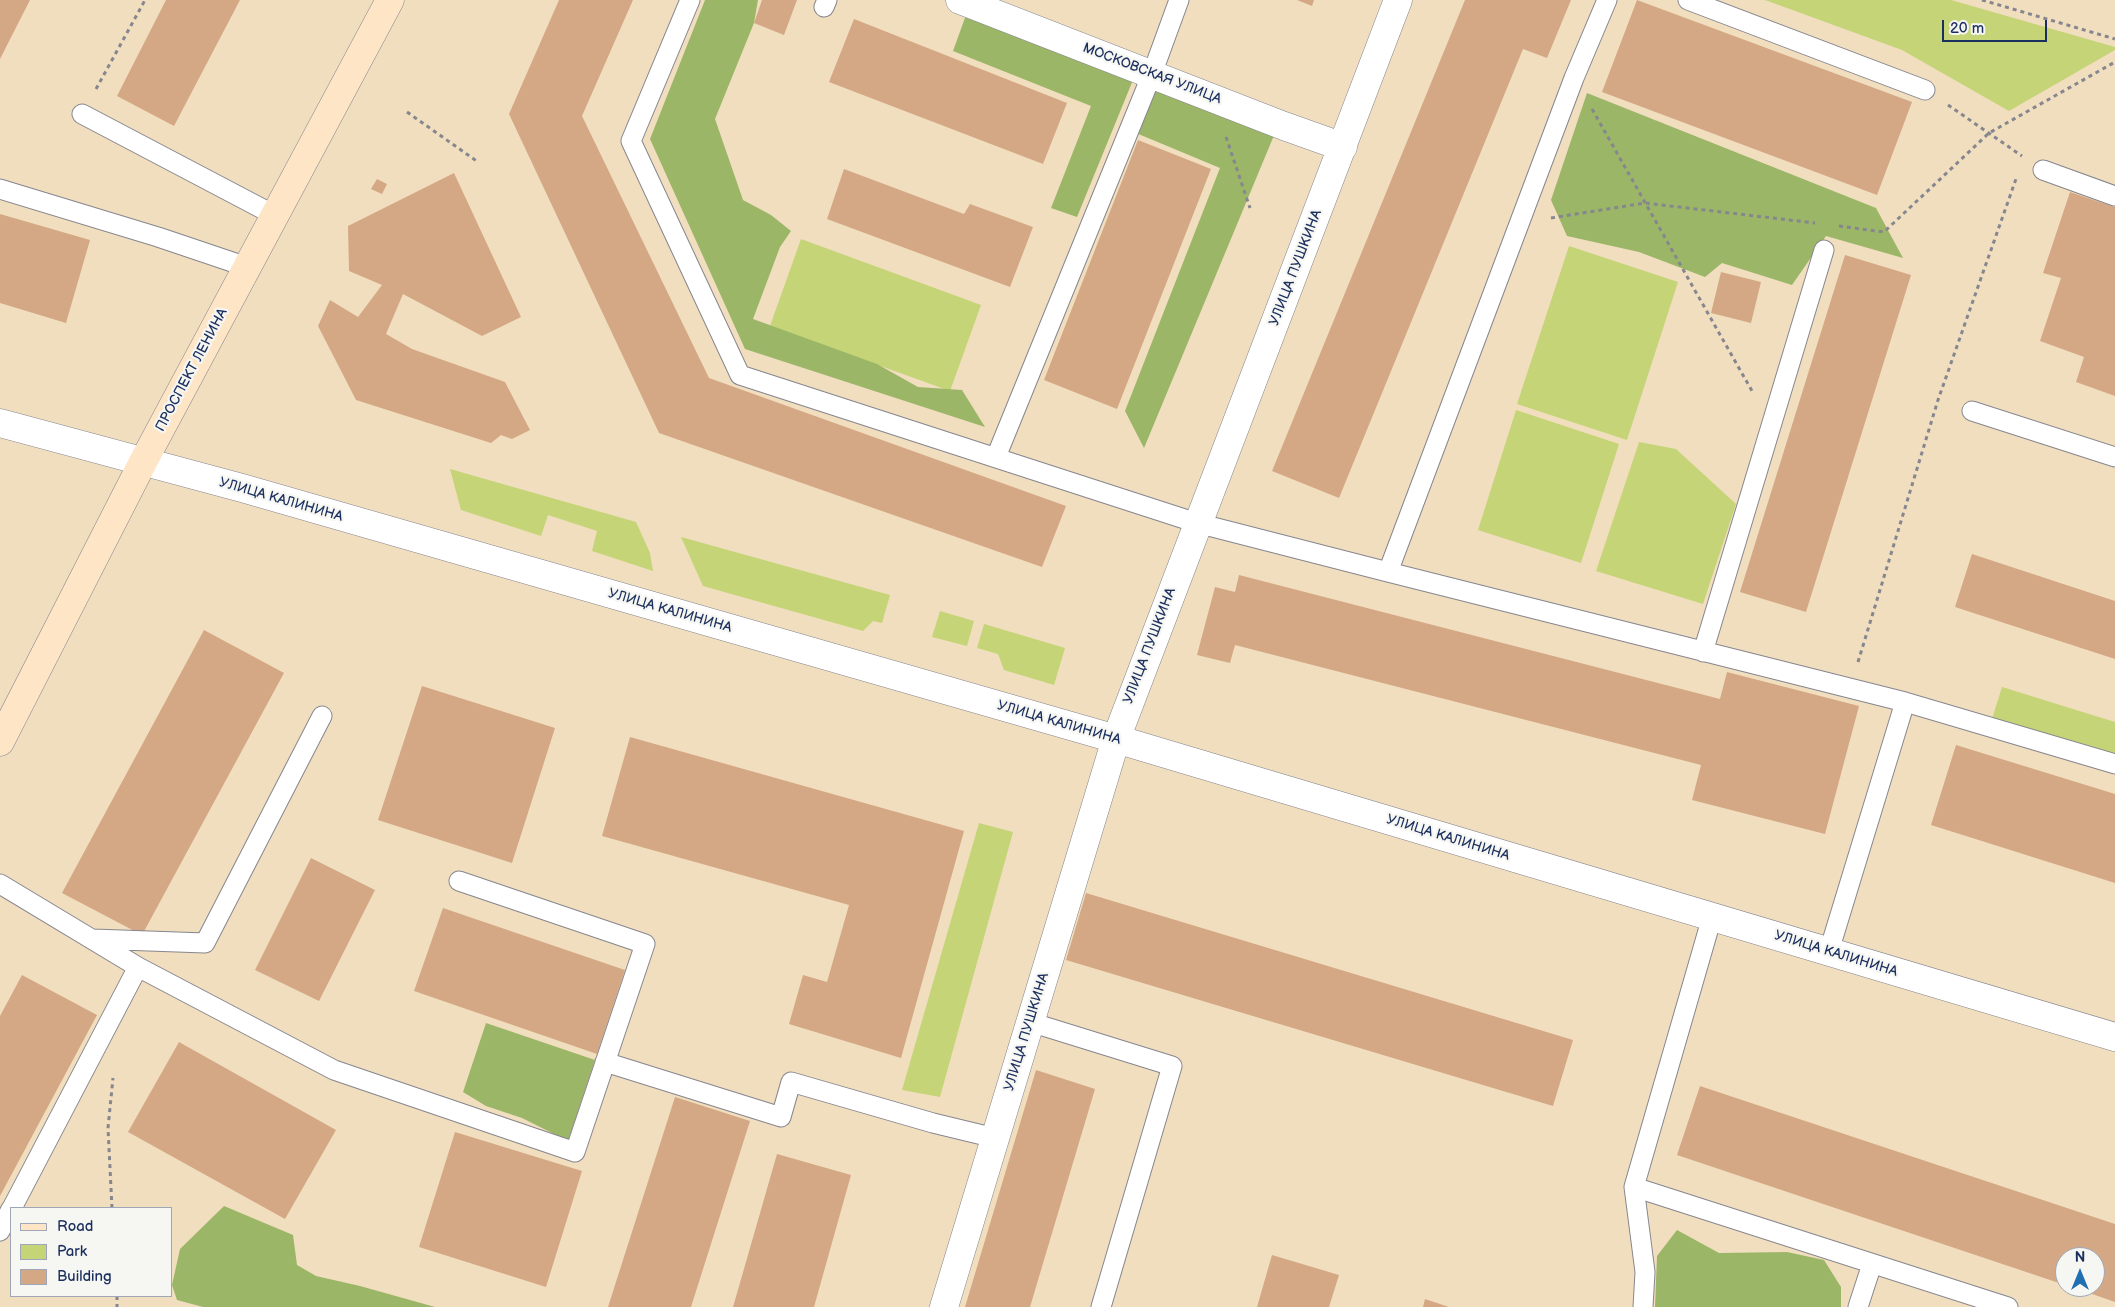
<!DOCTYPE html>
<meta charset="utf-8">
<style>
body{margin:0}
#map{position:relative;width:2115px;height:1307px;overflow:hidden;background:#f1debf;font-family:"Balsamiq Sans",sans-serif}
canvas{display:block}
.legend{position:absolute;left:10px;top:1207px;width:162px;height:90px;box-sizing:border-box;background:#f6f6f2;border:1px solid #9ea6b7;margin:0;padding:6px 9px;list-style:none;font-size:15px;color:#1b2f5e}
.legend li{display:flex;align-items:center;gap:10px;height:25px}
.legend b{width:25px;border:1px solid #9ea6b7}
.north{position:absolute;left:2055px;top:1247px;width:50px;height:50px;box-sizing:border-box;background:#f6f6f2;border:1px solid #9ea6b7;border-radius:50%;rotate:0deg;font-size:14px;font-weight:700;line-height:20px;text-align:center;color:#1b2f5e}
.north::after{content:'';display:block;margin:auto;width:18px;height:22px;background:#1f6fb2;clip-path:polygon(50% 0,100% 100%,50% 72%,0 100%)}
.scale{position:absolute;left:1942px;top:20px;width:105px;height:22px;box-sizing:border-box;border:2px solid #1b2f5e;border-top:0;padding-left:6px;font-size:15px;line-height:18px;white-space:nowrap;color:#1b2f5e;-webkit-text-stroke:4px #f6f6f2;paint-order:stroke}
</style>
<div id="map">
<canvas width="2115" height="1307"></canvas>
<ul class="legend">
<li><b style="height:6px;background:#fde5c5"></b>Road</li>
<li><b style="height:14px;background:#c4d476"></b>Park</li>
<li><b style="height:14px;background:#d4a884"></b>Building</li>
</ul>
<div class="north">N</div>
<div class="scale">20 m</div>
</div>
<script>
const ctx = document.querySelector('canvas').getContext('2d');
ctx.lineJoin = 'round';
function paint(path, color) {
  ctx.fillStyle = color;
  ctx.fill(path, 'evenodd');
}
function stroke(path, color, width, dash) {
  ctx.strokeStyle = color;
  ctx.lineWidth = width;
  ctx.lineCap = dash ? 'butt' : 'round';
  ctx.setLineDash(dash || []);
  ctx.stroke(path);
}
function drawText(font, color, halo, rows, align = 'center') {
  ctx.font = font + ' "Balsamiq Sans",sans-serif';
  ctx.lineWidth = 4.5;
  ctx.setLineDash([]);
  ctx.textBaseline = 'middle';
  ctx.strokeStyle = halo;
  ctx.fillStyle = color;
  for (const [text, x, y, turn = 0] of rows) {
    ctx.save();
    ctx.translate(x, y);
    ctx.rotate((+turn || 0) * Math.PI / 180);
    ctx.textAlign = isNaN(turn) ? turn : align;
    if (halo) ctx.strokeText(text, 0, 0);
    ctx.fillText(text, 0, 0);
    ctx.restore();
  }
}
const green = new Path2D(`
 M 1765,0 L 1951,0 L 2115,47 L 2115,50 L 2009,111 L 1902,50 Z
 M 801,239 L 981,305 L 950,391 L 770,326 Z
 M 1569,246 L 1678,282 L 1627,440 L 1517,404 Z
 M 1516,410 L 1619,444 L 1581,563 L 1478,530 Z
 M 1639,442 L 1676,449 L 1736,504 L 1703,604 L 1596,571 Z
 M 450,469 L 636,522 L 650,553 L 653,571 L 592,551 L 597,531 L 548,515 L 541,536 L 461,510 Z
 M 681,537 L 890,595 L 882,623 L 873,621 L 863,631 L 703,586 Z
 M 940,611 L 974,621 L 967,646 L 932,637 Z
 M 984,624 L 1065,648 L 1054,685 L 1004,670 L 998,654 L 977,648 Z
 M 2002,687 L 2115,722 L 2115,758 L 1991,722 Z
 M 979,823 L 1013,832 L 940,1097 L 902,1090 Z`);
const forest = new Path2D(`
 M 705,0 L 758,0 L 754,23 L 715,119 L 743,200 L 771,215 L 791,231 L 780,247 L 753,319 L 877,364 L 918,387 L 962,390 L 985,427 L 745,349 L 650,139 Z
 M 966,15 L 1133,80 L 1077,217 L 1051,208 L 1091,106 L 953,51 Z
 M 1154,85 L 1275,133 L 1144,448 L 1125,411 L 1220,168 L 1136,133 Z
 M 1587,93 L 1876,208 L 1903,258 L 1826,236 L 1792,285 L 1722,263 L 1705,277 L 1639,252 L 1567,236 L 1551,200 Z
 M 486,1023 L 595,1060 L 568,1141 L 522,1118 L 486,1106 L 463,1092 Z
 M 224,1206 L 293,1235 L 297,1265 L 316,1276 L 360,1286 L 435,1307 L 203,1307 L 177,1300 L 172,1285 L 180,1249 Z
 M 1677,1230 L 1719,1253 L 1787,1252 L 1824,1260 L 1841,1287 L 1841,1307 L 1655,1307 L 1657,1256 Z`);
const building = new Path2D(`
 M 0,0 L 30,0 L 0,59 Z
 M 166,0 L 240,0 L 174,126 L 117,96 Z
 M 559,0 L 633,0 L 582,116 L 709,378 L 1066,506 L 1042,567 L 659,433 L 509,114 Z
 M 762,0 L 797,0 L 784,35 L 754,23 Z
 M 1297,0 L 1314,0 L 1312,6 Z
 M 1465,0 L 1571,0 L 1547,58 L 1523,49 L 1339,498 L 1272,471 Z
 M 1637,0 L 1912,102 L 1877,195 L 1602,92 Z
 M 854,19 L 1067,103 L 1043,164 L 829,82 Z
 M 1138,140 L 1211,169 L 1117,409 L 1044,380 Z
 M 844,169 L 964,214 L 970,204 L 1033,227 L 1010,287 L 827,219 Z
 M 454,173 L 521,317 L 482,336 L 403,294 L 386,334 L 412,349 L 505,382 L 530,430 L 512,439 L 501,435 L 491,443 L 356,400 L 318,326 L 330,300 L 358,317 L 382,285 L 349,271 L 348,226 Z
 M 377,179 L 387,184 L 382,194 L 371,189 Z
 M 2070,192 L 2115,207 L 2115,396 L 2076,382 L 2084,357 L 2040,341 L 2061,278 L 2043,273 Z
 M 0,214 L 90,240 L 66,323 L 0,303 Z
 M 1845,255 L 1911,275 L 1806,612 L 1740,592 Z
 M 1721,272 L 1761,282 L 1751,323 L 1711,313 Z
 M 1972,554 L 2115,601 L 2115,659 L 1955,607 Z
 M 1239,575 L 1720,699 L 1727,672 L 1859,706 L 1825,834 L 1692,800 L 1701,765 L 1235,645 L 1230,663 L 1197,655 L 1215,587 L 1235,592 Z
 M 204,630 L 284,673 L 142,935 L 62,893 Z
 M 422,686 L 555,728 L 512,863 L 378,820 Z
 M 630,737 L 964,831 L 901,1058 L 789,1024 L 803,975 L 827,982 L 849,905 L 602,836 Z
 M 1956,745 L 2115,794 L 2115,883 L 1931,825 Z
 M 311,858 L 375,890 L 319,1001 L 255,970 Z
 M 1086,893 L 1573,1040 L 1553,1106 L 1066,960 Z
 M 443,908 L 625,970 L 597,1054 L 414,991 Z
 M 22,975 L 97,1015 L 0,1196 L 0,1016 Z
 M 179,1042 L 336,1130 L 285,1219 L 128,1132 Z
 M 1036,1070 L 1095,1089 L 1030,1307 L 965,1307 Z
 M 1700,1086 L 2115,1224 L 2115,1302 L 2072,1287 L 2095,1287 L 2095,1257 L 2065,1257 L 2065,1285 L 1677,1155 Z
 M 675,1097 L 750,1121 L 691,1307 L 608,1307 Z
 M 455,1132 L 582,1171 L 546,1287 L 419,1247 Z
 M 777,1154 L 851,1175 L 814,1307 L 733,1307 Z
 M 1272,1255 L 1339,1275 L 1329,1307 L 1257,1307 Z
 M 1425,1299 L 1449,1307 L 1423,1307 Z`);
const path = new Path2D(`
 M 1982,0 L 2115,39
 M 96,89 L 145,0
 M 1948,105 L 2022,156
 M 1592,109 L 1752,391
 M 407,112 L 478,162
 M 1226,137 L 1250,208
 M 1551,218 L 1645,203 L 1815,223
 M 1839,226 L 1884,232 L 1989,133 L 2115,62
 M 1858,662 L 1938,400 L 2016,179
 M 112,1208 L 108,1128 L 113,1078
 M 117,1296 L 117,1307`);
const service = new Path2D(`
 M 690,0 L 631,141 L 740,375 L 1197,523 L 1388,572 L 1574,78 L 1607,0
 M 1688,0 L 1925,90
 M 824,7 L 827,0
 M 82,114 L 276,216
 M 2043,170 L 2115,196
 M 0,189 L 158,237 L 247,267
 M 1972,411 L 2115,457
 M 996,457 L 1152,74 L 1179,0
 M 1388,572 L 1905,702
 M 1703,652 L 1824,250
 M 0,884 L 138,967 L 334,1070 L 575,1152 L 645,944 L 459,881
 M 93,939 L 205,943 L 322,716
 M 1829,951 L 1905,702 L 2115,764
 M 1030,1022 L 1172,1066 L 1101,1307
 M 605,1062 L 781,1117 L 791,1082 L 933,1123 L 995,1138
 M 1634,1187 L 2008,1307
 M 12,1208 L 138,967
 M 0,1231 L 11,1209
 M 1643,1307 L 1645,1272 L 1634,1187 L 1712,917
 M 1858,1307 L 1872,1264`);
const minor = new Path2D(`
 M 960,0 L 1284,126 L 1343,147
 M 1116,739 C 1208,492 1306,247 1398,0`);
const tertiary = new Path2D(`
 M 0,423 L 242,488 L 1116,739 L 2115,1037
 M 944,1307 L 1116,739`);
const secondary = new Path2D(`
 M 0,742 L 143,462 L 390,0`);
const streetNames = [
 ["МОСКОВСКАЯ УЛИЦА",1152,74,21],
 ["УЛИЦА ПУШКИНА",1296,268,-69],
 ["ПРОСПЕКТ ЛЕНИНА",192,370,-62],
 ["УЛИЦА КАЛИНИНА",281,500,16],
 ["УЛИЦА КАЛИНИНА",670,611,16],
 ["УЛИЦА ПУШКИНА",1150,646,-69],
 ["УЛИЦА КАЛИНИНА",1059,723,16],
 ["УЛИЦА КАЛИНИНА",1448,838,17],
 ["УЛИЦА КАЛИНИНА",1836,954,17],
 ["УЛИЦА ПУШКИНА",1027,1032,-73]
];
paint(green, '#c4d476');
paint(forest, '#9bb667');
paint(building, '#d4a884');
stroke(service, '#86868e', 21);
stroke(minor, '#86868e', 29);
stroke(tertiary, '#86868e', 29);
stroke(secondary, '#86868e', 29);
stroke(path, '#86868e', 3, [4, 4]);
stroke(service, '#fff', 19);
stroke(minor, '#fff', 28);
stroke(tertiary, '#fff', 28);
stroke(secondary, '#fde5c5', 28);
drawText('14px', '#1b2f5e', '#f6f6f2', streetNames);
</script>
